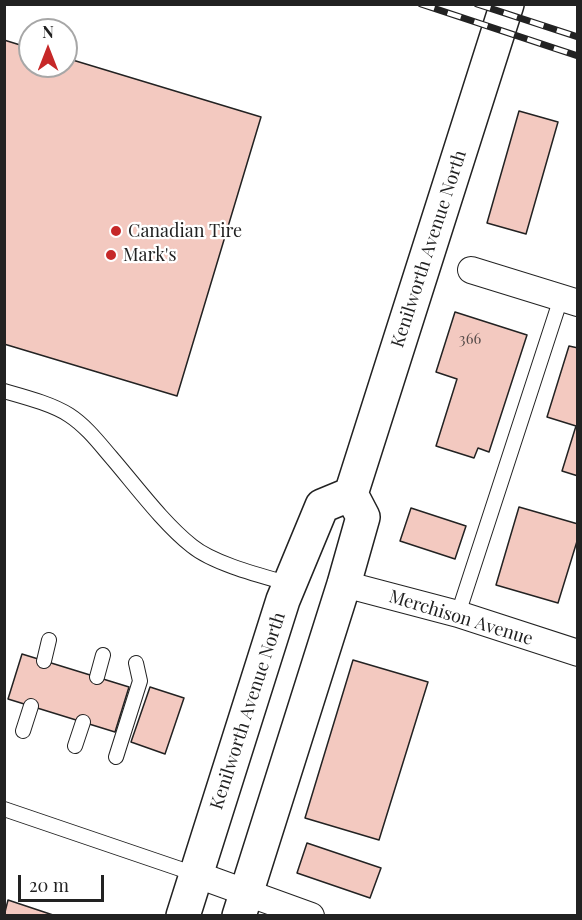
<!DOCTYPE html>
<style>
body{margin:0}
#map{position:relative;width:582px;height:920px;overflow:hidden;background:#fff;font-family:"Playfair Display",serif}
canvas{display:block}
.frame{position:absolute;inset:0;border:6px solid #222;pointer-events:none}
.north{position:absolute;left:18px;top:18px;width:60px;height:60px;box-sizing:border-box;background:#fff;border:2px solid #a7a7a7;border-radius:50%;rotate:0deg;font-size:16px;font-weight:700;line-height:24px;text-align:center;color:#222}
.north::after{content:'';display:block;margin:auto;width:21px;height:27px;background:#c62828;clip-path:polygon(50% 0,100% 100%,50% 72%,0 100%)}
.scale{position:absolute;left:18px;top:875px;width:86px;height:27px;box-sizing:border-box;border:3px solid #222;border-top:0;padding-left:8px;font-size:18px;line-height:21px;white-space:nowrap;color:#222;-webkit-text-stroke:4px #fff;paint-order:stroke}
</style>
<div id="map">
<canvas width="582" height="920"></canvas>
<div class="frame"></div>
<div class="north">N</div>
<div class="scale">20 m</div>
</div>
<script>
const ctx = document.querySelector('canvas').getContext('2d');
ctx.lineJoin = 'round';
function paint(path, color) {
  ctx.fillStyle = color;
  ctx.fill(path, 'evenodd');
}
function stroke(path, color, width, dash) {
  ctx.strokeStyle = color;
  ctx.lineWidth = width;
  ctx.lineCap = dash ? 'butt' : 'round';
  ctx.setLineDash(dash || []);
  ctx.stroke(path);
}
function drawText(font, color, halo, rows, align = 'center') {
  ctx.font = font + ' "Playfair Display",serif';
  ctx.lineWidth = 4.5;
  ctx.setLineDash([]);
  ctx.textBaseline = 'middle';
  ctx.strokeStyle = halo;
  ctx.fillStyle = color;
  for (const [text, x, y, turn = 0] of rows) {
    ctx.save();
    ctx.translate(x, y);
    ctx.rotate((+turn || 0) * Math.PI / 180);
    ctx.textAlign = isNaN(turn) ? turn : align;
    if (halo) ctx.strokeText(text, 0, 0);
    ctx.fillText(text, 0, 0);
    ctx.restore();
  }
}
const building = new Path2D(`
 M 4,40 L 30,48 L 30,66 L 66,66 L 66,58 L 261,117 L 177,396 L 4,344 Z
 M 519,111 L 558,122 L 526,234 L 487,223 Z
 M 455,312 L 527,335 L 489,452 L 478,448 L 474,458 L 436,446 L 457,379 L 436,372 Z
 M 569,346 L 578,348 L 578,476 L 562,471 L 576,426 L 547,417 Z
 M 519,507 L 578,524 L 578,538 L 558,603 L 496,585 Z
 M 411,508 L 466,526 L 455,559 L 400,541 Z
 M 22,654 L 129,687 L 115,732 L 8,699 Z
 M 353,660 L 428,682 L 379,840 L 305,818 Z
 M 150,687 L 184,698 L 165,754 L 131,742 Z
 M 307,843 L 381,868 L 370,898 L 297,873 Z
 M 8,900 L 56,916 L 4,916 Z`);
const service = new Path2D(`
 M 4,391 C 25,397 52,404 69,415 C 86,426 99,443 111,457 C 136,486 163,523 192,546 C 214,564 262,576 290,584
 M 458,614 L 561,298
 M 44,661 L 49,640
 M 97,677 L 103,655
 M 23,731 L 31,706
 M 75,746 L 83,722
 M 116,757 L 140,681 L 136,663
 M 4,809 L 195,874`);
const minor = new Path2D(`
 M 471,270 L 578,303
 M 344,584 L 458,614 L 578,653
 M 195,874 L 311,916`);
const secondary = new Path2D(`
 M 183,916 L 283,600 L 322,506 L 351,494
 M 239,916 L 344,584 L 363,517 L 351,494 L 507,4`);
const rail = new Path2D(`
 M 421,4 L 578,56
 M 477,4 L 578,37`);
const markers = [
 [116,231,6,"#c62828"],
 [111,255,6,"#c62828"]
];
const numberNames = [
 ["366",470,339]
];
const poiNames = [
 ["Canadian Tire",128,231],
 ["Mark's",123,255]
];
const streetNames = [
 ["Kenilworth Avenue North",429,249,-72],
 ["Merchison Avenue",461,618,17],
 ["Kenilworth Avenue North",248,711,-72]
];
paint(building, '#f3c9c0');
stroke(building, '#222', 1.5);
stroke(service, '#222', 16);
stroke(minor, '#222', 28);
stroke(secondary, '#222', 36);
stroke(service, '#fff', 14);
stroke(minor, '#fff', 26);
stroke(secondary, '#fff', 33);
stroke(rail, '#222', 7);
stroke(rail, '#fff', 4.5, [14]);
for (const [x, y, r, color] of markers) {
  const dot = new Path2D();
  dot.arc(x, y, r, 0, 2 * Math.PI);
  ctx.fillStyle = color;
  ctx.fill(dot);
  stroke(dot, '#fff', 2);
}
drawText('15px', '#564c4a', null, numberNames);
drawText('18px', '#222', '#fff', poiNames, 'left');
drawText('18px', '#222', '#fff', streetNames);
</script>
